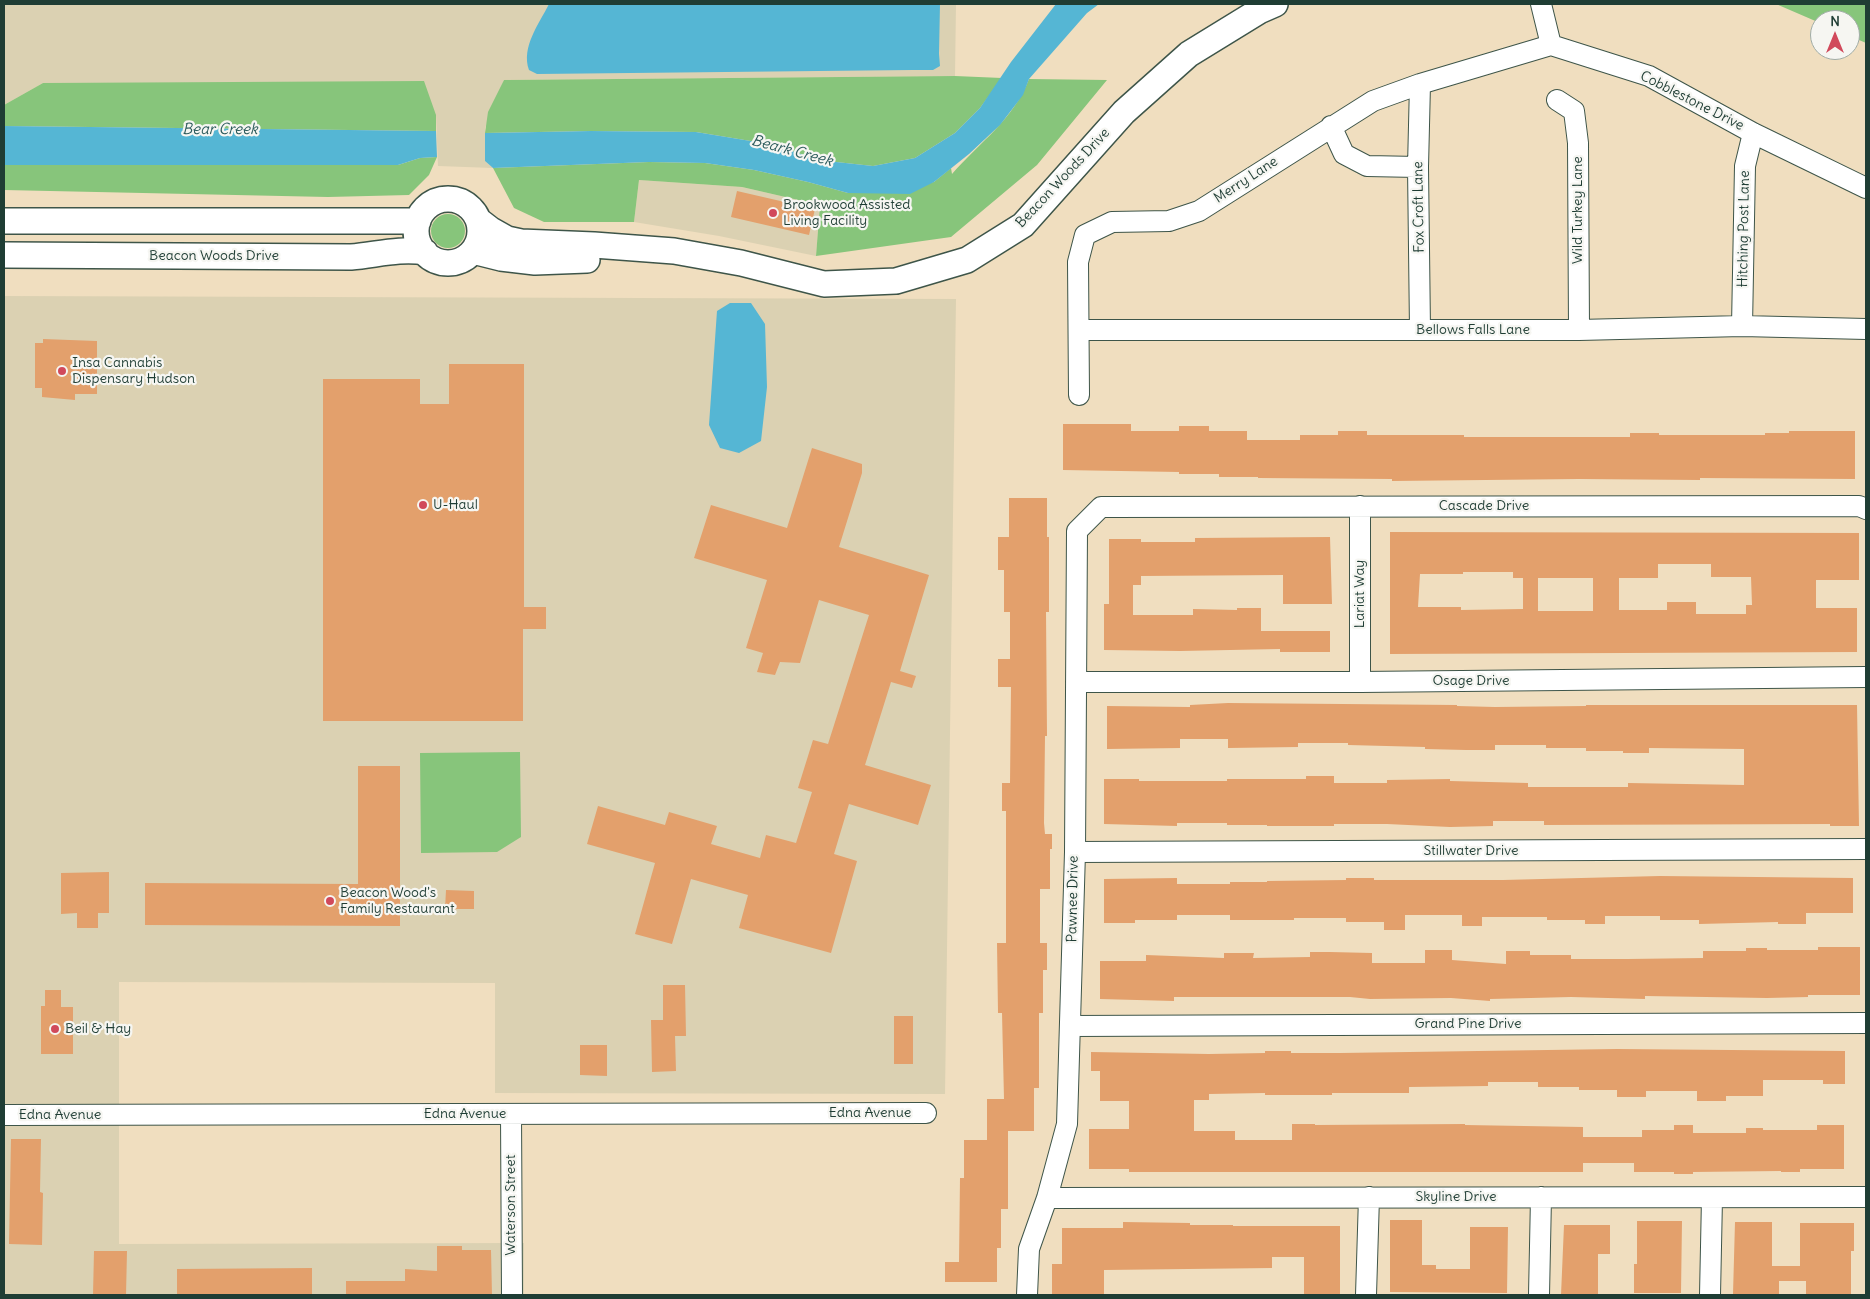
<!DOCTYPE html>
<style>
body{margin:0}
#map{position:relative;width:1870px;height:1299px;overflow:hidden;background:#f0debf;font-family:Delius,sans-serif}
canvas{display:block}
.frame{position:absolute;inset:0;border:5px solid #1f3d34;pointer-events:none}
.north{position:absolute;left:1810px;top:10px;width:50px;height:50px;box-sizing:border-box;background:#f6f6f2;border:1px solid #a0aca6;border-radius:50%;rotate:0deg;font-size:14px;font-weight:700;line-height:20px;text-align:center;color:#1f3d34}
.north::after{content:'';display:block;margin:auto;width:18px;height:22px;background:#d1495b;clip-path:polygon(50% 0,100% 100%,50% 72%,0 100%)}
</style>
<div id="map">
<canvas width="1870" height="1299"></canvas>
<div class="frame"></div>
<div class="north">N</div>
</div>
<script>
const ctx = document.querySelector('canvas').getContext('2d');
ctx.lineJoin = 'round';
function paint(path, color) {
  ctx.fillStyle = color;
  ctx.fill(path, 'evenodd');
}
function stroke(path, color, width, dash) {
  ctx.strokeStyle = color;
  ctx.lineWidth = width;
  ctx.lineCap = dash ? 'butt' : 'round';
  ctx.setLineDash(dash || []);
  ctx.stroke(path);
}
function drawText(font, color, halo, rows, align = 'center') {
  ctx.font = font + ' Delius,sans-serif';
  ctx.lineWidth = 4.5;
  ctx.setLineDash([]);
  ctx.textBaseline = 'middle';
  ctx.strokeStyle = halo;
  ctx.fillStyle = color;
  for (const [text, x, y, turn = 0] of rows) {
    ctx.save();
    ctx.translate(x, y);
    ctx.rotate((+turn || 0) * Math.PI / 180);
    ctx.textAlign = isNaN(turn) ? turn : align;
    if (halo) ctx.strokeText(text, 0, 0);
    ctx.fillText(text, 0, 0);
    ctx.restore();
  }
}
const built = new Path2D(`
 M 4,4 L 956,4 L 955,76 L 504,80 L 485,128 L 485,161 L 493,168 L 438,166 L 436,115 L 43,83 L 4,105 Z
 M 639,180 L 742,187 L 820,205 L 816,256 L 719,236 L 634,222 Z
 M 4,296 L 956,299 L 945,1094 L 495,1093 L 495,983 L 119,982 L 119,1244 L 524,1243 L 524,1295 L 4,1295 Z`);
const green = new Path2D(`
 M 1776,4 L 1866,4 L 1866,43 L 1850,36 L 1850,20 L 1820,20 L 1820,23 Z
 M 955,76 L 1002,78 L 980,108 L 955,133 L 915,158 L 873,166 L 818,160 L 775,145 L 696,132 L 591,131 L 485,133 L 488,112 L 504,80 Z
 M 1029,79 L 1107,80 L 1037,165 L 951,237 L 816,256 L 820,205 L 742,187 L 639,180 L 634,222 L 544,222 L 514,208 L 493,168 L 649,162 L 705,163 L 754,170 L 808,182 L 848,193 L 934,182 L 951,168 L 952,174 C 979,143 1014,119 1029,79 Z
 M 424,81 L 436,115 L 436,131 L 4,126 L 4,105 L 43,83 Z
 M 437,157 L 429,175 L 409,195 L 328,197 L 4,190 L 4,165 L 398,165 L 420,158 Z
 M431 231a17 17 0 1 1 34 0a17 17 0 1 1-34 0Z
 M 520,752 L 521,837 L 497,852 L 421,853 L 420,753 Z`);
const water = new Path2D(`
 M 549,4 L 940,4 L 939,54 L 940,66 L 933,70 L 912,70 L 537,74 L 529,70 C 521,47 539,24 549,4 Z
 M 1056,4 L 1099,4 L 1087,13 L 1029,79 L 1023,95 L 1000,125 L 969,154 L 934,182 L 910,194 L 848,193 L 808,182 L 754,170 L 705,163 L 649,162 L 493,168 L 485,161 L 485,133 L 591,131 L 696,132 L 775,145 L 818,160 L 873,166 L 915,158 L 955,133 L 980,108 L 1011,62 Z
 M 4,126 L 436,131 L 437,157 L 420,158 L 398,165 L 4,165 Z
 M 730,303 L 751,303 L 765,324 L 767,387 L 761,441 L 739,453 L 720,448 L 709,425 L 717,311 Z`);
const building = new Path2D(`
 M 737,191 L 815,209 L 809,235 L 731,217 Z
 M 43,339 L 97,341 L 97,394 L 75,394 L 75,400 L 42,397 L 42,388 L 35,388 L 35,343 L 43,343 Z
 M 449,364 L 524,364 L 524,607 L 546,607 L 546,629 L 523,629 L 523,721 L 323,721 L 323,379 L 420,379 L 420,404 L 449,404 Z
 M 1063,424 L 1131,424 L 1131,431 L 1179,431 L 1179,426 L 1209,426 L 1209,431 L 1247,431 L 1247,440 L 1300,440 L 1300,435 L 1338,435 L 1338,431 L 1367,431 L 1367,435 L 1464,435 L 1464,437 L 1630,437 L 1630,433 L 1659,433 L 1659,435 L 1765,435 L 1765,433 L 1789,433 L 1789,431 L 1855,431 L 1855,479 L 1700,478 L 1700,480 L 1579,479 L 1392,481 L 1392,479 L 1258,478 L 1258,477 L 1219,477 L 1219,474 L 1179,474 L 1179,472 L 1063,470 Z
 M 812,448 L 862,464 L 862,473 L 839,547 L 929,575 L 900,671 L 916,676 L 912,688 L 891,682 L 865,765 L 931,785 L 918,825 L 849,804 L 834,854 L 857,861 L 831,953 L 739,928 L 748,895 L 691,879 L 672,944 L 635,934 L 655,863 L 587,844 L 598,806 L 665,825 L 669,812 L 717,826 L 711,844 L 760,858 L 766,835 L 796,843 L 812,792 L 798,788 L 813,740 L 828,744 L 869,615 L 819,600 L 800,663 L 780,662 L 775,675 L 757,672 L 763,653 L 746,648 L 767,580 L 694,558 L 711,505 L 787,528 Z
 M 1009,498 L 1047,498 L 1047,537 L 1049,537 L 1049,612 L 1046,612 L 1047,736 L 1045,736 L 1044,823 L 1045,834 L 1052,834 L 1052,849 L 1050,849 L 1050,889 L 1040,889 L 1040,943 L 1047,943 L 1047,970 L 1043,970 L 1043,1013 L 1039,1013 L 1039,1088 L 1034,1088 L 1034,1131 L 1008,1131 L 1008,1209 L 1001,1209 L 1001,1248 L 997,1248 L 997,1282 L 945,1282 L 945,1262 L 959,1262 L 960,1178 L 964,1178 L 964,1140 L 987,1140 L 987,1099 L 1004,1099 L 1002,1013 L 998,1013 L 997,943 L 1006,943 L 1006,811 L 1002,811 L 1002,783 L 1010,783 L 1011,687 L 998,687 L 998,659 L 1010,659 L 1010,612 L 1004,612 L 1004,570 L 998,570 L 998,537 L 1009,537 Z
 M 1390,532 L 1859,533 L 1859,580 L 1816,580 L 1816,608 L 1857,608 L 1857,652 L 1390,654 ZM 1658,564 L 1711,564 L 1711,577 L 1751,577 L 1752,605 L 1746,605 L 1746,614 L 1696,614 L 1696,602 L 1667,602 L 1667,610 L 1619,610 L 1619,578 L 1658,578 ZM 1463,572 L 1513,572 L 1513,578 L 1523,578 L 1523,609 L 1461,610 L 1461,607 L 1418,607 L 1420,574 L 1463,574 ZM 1538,578 L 1593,578 L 1593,611 L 1538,611 Z
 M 1330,537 L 1332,604 L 1283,604 L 1283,575 L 1141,576 L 1141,585 L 1133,585 L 1133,615 L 1193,615 L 1193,609 L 1237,610 L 1237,608 L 1261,608 L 1261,631 L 1330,631 L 1330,652 L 1280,652 L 1280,649 L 1180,651 L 1104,650 L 1104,604 L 1109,604 L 1109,539 L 1141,539 L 1141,542 L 1195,542 L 1195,538 Z
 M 1228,703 L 1457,705 L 1457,706 L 1495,707 L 1586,706 L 1586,705 L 1857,705 L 1859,826 L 1830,826 L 1830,824 L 1544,825 L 1544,821 L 1493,821 L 1493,826 L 1450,827 L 1387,824 L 1334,824 L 1334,826 L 1267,826 L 1267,825 L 1227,825 L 1227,823 L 1177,823 L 1177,826 L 1104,824 L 1104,779 L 1139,779 L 1139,781 L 1227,781 L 1227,779 L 1306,779 L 1306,776 L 1334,776 L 1334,783 L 1387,783 L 1387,780 L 1450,779 L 1450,781 L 1528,783 L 1528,787 L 1628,787 L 1628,783 L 1744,785 L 1744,749 L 1649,748 L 1649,753 L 1623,753 L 1623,751 L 1586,751 L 1586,748 L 1546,748 L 1546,745 L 1495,745 L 1495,750 L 1466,750 L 1425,749 L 1425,747 L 1348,745 L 1348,743 L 1298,743 L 1298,747 L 1228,748 L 1228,739 L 1180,739 L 1180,748 L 1107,749 L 1107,706 L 1190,707 L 1190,705 Z
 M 358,766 L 400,766 L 400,926 L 145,925 L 145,883 L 358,884 Z
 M 109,872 L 109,913 L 98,913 L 98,928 L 77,928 L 77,913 L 61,914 L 61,873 Z
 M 1660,876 L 1853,878 L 1853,913 L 1806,913 L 1806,924 L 1778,924 L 1778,922 L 1699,924 L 1699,920 L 1660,920 L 1660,916 L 1605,916 L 1605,924 L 1585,924 L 1585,920 L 1547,920 L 1547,917 L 1482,917 L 1482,926 L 1462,926 L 1462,915 L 1405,915 L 1405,930 L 1384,930 L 1384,922 L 1346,922 L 1346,918 L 1294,918 L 1294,920 L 1230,920 L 1230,915 L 1177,915 L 1177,920 L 1135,920 L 1135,923 L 1104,923 L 1104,879 L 1177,878 L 1177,884 L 1230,884 L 1230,882 L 1267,882 L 1267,881 L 1346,880 L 1346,878 L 1374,878 L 1374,880 L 1503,880 Z
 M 446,890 L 474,891 L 474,909 L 445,909 Z
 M 1818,947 L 1860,947 L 1860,995 L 1808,995 L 1808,997 L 1767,998 L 1645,996 L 1645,999 L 1571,997 L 1490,999 L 1490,1001 L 1451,998 L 1370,999 L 1350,997 L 1174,997 L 1174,1001 L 1100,999 L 1100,961 L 1146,961 L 1146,955 L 1224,958 L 1224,953 L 1254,953 L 1253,958 L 1310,957 L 1310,952 L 1330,952 L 1372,953 L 1372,963 L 1425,963 L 1425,950 L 1452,950 L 1452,960 L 1506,964 L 1506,951 L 1530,951 L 1530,955 L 1571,955 L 1571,959 L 1628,959 L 1703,958 L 1703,951 L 1746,951 L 1746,948 L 1767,948 L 1767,950 L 1818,950 Z
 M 663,985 L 685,985 L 686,1036 L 675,1036 L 676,1071 L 652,1072 L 651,1020 L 663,1020 Z
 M 45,990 L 61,990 L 61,1007 L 73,1007 L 73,1054 L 41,1054 L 41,1006 L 45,1006 Z
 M 894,1016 L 913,1016 L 913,1064 L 894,1064 Z
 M 580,1045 L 607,1045 L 607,1076 L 580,1075 Z
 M 1617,1049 L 1845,1051 L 1845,1084 L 1823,1084 L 1823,1080 L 1763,1080 L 1763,1096 L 1726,1096 L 1726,1101 L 1697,1101 L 1697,1091 L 1646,1091 L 1646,1097 L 1617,1097 L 1617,1090 L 1579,1090 L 1579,1087 L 1538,1087 L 1538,1082 L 1488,1082 L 1488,1086 L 1409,1087 L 1409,1093 L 1332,1093 L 1332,1095 L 1265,1095 L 1265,1093 L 1209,1094 L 1209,1100 L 1194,1100 L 1194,1131 L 1235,1131 L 1235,1140 L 1292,1140 L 1292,1124 L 1315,1124 L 1315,1125 L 1465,1124 L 1465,1125 L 1583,1127 L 1583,1137 L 1642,1137 L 1642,1130 L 1674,1130 L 1674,1125 L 1693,1125 L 1693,1133 L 1746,1133 L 1746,1128 L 1763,1128 L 1763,1130 L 1817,1130 L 1817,1125 L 1844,1125 L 1844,1169 L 1800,1169 L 1800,1172 L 1781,1172 L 1781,1171 L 1693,1172 L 1693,1174 L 1674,1174 L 1674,1172 L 1634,1172 L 1634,1163 L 1583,1163 L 1583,1172 L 1129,1172 L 1129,1169 L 1089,1169 L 1089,1129 L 1129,1129 L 1129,1101 L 1100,1101 L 1100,1071 L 1091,1071 L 1091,1052 L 1209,1054 L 1265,1053 L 1265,1051 L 1291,1051 L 1291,1053 L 1340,1053 Z
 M 11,1139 L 41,1139 L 40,1192 L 43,1193 L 42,1245 L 9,1244 Z
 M 1390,1220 L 1422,1220 L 1422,1265 L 1436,1265 L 1436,1269 L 1470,1269 L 1470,1227 L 1508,1227 L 1507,1293 L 1390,1292 Z
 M 1637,1221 L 1682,1221 L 1681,1293 L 1634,1293 L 1634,1264 L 1637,1264 Z
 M 1123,1222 L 1190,1223 L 1190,1225 L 1233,1225 L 1233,1226 L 1340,1226 L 1340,1295 L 1304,1295 L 1304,1257 L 1272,1257 L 1272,1268 L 1104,1270 L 1104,1295 L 1052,1295 L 1052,1264 L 1062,1264 L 1062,1228 L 1123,1228 Z
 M 1735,1222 L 1772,1222 L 1772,1266 L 1800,1266 L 1800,1223 L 1854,1223 L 1854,1251 L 1851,1251 L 1851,1295 L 1806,1295 L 1806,1281 L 1779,1281 L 1779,1294 L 1733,1294 Z
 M 1564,1225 L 1610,1225 L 1610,1254 L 1598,1254 L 1598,1295 L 1561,1295 Z
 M 437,1246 L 462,1246 L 462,1250 L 491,1250 L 492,1295 L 346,1295 L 346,1281 L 405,1281 L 405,1269 L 437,1271 Z
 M 94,1251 L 127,1251 L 126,1295 L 93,1295 Z
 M 312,1268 L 312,1295 L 177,1295 L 177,1269 Z`);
const minor = new Path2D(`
 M 1541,4 L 1551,45
 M 1551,45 L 1649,76 L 1753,133 L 1866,188
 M 1420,84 L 1418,167 L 1420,330
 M 1557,100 L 1574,111 L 1578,143 L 1579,330
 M 1331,126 L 1344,154 L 1367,166 L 1418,167
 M 1742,326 L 1745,166 L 1753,133
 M 1079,330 L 1579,330 L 1742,326 L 1866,329
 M 1079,395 L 1078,262 L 1085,235 L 1112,222 L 1169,221 L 1199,211 L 1373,101 L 1420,84 L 1551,45
 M 1360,506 L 1360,682
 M 1076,682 L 1360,682 L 1866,677
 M 1075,852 L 1866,849
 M 1070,1026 L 1866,1023
 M 511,1114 L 512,1295
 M 4,1115 L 926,1113
 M 1047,1198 L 1866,1197
 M 1027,1295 L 1029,1249 L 1047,1198 L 1067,1124 L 1075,852 L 1077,531 L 1101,507 L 1859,506 L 1866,509
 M 1366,1295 L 1369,1197
 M 1539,1295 L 1541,1197
 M 1710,1295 L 1712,1198`);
const tertiary = new Path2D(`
 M416 231a32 32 0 1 1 64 0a32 32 0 1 1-64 0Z
 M 478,220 L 491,230 L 507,239 L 521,242 L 594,245 L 674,251 L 741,263 L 824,284 L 896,281 L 967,260 L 1023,225 L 1124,112 L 1189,54 L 1259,11 L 1275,4
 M 4,221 L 418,221
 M 473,251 L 501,258 L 535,262 L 587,260
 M 4,255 L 351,257 C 376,255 399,248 425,252`);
const markers = [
 [773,213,5,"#d1495b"],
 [62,371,5,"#d1495b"],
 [423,505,5,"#d1495b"],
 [330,901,5,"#d1495b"],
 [55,1029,5,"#d1495b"]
];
const streetNames = [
 ["Cobblestone Drive",1692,101,27],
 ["Beacon Woods Drive",1063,178,-47],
 ["Merry Lane",1246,180,-33],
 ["Fox Croft Lane",1419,207,-91],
 ["Wild Turkey Lane",1578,210,-90],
 ["Hitching Post Lane",1744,229,-89],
 ["Beacon Woods Drive",214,256],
 ["Bellows Falls Lane",1473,330],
 ["Cascade Drive",1484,506],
 ["Lariat Way",1360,594,-90],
 ["Osage Drive",1471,681],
 ["Stillwater Drive",1471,851],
 ["Pawnee Drive",1073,899,-89],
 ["Grand Pine Drive",1468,1024],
 ["Edna Avenue",870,1113],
 ["Edna Avenue",465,1114],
 ["Edna Avenue",60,1115],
 ["Skyline Drive",1456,1197],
 ["Waterson Street",511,1205,-90]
];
const poiNames = [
 ["Brookwood Assisted",783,205],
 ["Living Facility",783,221],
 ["Insa Cannabis",72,363],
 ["Dispensary Hudson",72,379],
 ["U-Haul",433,505],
 ["Beacon Wood's",340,893],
 ["Family Restaurant",340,909],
 ["Beil & Hay",65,1029]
];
const waterNames = [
 ["Bear Creek",220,130],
 ["Beark Creek",792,151,15]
];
paint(built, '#dbd1b2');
paint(green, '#87c57b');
paint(water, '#55b6d4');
paint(building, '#e3a06c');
stroke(minor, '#3e5549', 22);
stroke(tertiary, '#3e5549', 28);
stroke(minor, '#fff', 20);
stroke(tertiary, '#fff', 25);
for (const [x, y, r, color] of markers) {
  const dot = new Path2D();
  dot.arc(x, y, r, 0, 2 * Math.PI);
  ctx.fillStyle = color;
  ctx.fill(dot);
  stroke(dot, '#f6f6f2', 2);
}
drawText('14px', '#1f3d34', '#f6f6f2', streetNames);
drawText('14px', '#1f3d34', '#f6f6f2', poiNames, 'left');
drawText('italic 15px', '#2c5b5c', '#f6f6f2', waterNames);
</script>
